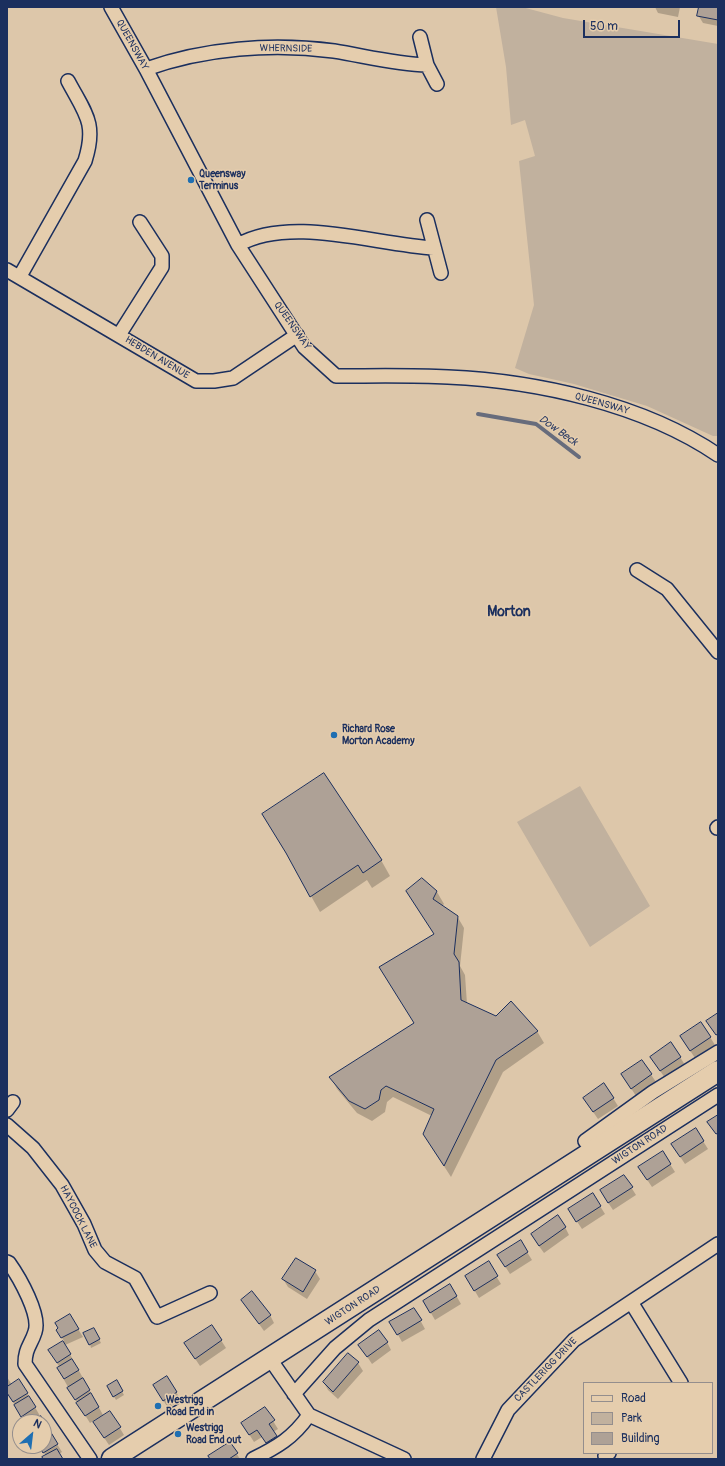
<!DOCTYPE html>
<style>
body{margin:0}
#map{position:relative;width:725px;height:1466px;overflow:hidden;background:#ddc7aa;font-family:Pangolin,sans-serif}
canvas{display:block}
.frame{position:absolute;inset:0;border:8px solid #1b2f5e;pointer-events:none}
.legend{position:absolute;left:583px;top:1382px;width:130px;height:72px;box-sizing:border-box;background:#e5cdad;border:1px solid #948e8d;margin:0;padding:5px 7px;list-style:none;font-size:12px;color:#1b2f5e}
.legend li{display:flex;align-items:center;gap:8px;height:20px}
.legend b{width:20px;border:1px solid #948e8d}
.north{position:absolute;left:12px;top:1414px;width:40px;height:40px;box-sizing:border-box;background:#e5cdad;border:1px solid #948e8d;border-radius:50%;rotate:28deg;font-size:11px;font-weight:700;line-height:16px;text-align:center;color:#1b2f5e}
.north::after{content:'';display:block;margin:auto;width:14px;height:18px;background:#1f6fb2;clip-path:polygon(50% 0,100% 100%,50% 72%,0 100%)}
.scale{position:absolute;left:583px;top:20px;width:97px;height:18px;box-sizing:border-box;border:2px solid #1b2f5e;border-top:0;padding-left:5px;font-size:12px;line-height:14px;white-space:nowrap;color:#1b2f5e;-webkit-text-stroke:3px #e5cdad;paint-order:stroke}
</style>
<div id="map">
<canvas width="725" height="1466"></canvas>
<div class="frame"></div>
<ul class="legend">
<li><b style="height:5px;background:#e5cdad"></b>Road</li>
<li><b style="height:11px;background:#c1b19e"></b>Park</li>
<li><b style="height:11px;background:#aea196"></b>Building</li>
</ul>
<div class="north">N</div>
<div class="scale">50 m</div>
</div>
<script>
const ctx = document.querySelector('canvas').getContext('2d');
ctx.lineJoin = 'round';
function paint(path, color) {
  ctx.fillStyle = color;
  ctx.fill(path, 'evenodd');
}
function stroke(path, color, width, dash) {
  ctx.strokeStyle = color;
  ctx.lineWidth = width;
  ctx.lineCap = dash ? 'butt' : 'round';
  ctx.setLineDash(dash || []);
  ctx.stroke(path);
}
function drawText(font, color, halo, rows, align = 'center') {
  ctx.font = font + ' Pangolin,sans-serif';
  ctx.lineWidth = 3;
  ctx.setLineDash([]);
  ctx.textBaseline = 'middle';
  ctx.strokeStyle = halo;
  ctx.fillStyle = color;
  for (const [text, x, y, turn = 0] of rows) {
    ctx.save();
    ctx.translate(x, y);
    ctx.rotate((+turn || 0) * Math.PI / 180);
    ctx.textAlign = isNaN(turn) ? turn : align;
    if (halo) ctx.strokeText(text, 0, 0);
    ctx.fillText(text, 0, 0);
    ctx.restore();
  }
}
const green = new Path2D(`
 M 496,7 L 522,7 L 563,18 L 718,44 L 718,436 L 713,436 L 647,406 L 574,384 L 529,374 L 515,368 L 534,305 L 519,161 L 535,156 L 525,120 L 511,125 L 506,67 Z
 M 580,786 L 650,906 L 590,947 L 517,822 Z`);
const shadow = new Path2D(`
 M 655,7 L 680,7 L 678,17 L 658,13 Z
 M 700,7 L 718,7 L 718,26 L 703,23 L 698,15 Z
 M 263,815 L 381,860 L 390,876 L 372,888 L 367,880 L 320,912 L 292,862 Z
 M 422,880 L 437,892 L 444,904 L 442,906 L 457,916 L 464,928 L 460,966 L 465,975 L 467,1004 L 496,1017 L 537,1031 L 544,1043 L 503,1072 L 451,1177 L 431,1146 L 432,1116 L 393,1097 L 387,1102 L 385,1112 L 372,1121 L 357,1113 L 337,1089 L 331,1077 L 415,1024 L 435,934 Z
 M 681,1037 L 710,1037 L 715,1045 L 695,1058 Z
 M 680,1057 L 685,1065 L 665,1078 L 656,1065 Z
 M 642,1061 L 656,1082 L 636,1096 L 627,1082 Z
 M 613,1098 L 618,1106 L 598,1119 L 589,1106 Z
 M 696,1130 L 708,1149 L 685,1164 L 677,1152 Z
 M 663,1153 L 675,1172 L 652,1187 L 644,1175 Z
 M 624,1176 L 636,1195 L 613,1210 L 605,1198 Z
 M 600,1206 L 605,1214 L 582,1229 L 574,1217 Z
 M 565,1227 L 569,1235 L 544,1253 L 536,1242 Z
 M 527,1252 L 532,1260 L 510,1274 L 503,1263 Z
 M 296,1259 L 315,1271 L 320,1279 L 307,1299 L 288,1287 L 283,1279 Z
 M 488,1263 L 501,1284 L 479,1298 L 466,1276 Z
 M 450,1285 L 461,1304 L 435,1320 L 424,1301 Z
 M 242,1300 L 270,1315 L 274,1323 L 264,1331 Z
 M 414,1309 L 425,1329 L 402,1342 L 391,1322 Z
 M 70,1316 L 83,1337 L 65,1345 L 103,1415 L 90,1423 L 73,1396 L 58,1369 L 60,1368 L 49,1350 L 64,1341 L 57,1330 Z
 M 212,1326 L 226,1348 L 200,1366 L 190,1351 Z
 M 94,1329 L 101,1343 L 91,1348 L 90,1344 Z
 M 387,1342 L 391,1350 L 372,1364 L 360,1346 Z
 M 349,1354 L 358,1363 L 363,1371 L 338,1399 L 328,1390 L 324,1383 Z
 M 7,1377 L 12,1385 L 27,1393 L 40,1416 L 29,1422 L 26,1422 L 7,1393 Z
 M 167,1377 L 181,1400 L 168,1408 L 154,1385 Z
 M 117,1382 L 124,1395 L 116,1400 L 108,1387 Z
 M 265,1408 L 278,1429 L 273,1432 L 281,1444 L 271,1450 L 262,1437 L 254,1442 L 247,1431 Z
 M 110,1412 L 124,1435 L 109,1445 L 99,1430 Z
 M 44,1423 L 62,1452 L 59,1454 L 62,1459 L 44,1459 L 46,1456 L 40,1446 L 44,1446 Z
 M 230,1443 L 240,1459 L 211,1459 Z`);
const stream = new Path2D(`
 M 478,414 L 536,424 L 579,457`);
const building = new Path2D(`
 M 699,7 L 718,7 L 718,20 L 697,16 Z
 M 324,773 L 382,860 L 363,873 L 358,865 L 310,897 L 286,853 L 262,814 Z
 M 422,878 L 437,891 L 433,899 L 458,916 L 454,954 L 459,962 L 461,1000 L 496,1016 L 511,1001 L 538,1031 L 496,1060 L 444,1166 L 423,1134 L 434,1109 L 386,1086 L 381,1090 L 379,1100 L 365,1109 L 349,1101 L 329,1077 L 414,1023 L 379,967 L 434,934 L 406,891 Z
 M 718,1013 L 718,1034 L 716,1035 L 706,1021 Z
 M 701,1022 L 711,1037 L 690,1051 L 680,1036 Z
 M 671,1042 L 681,1057 L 660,1071 L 650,1057 Z
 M 642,1060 L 652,1074 L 631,1089 L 621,1074 Z
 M 604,1083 L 614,1098 L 593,1112 L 583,1098 Z
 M 718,1115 L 718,1133 L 716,1134 L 707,1122 Z
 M 696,1128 L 704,1141 L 680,1157 L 671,1144 Z
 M 663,1151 L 671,1164 L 647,1180 L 638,1167 Z
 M 624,1175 L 633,1187 L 608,1203 L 600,1190 Z
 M 593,1193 L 601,1206 L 576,1222 L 568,1209 Z
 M 558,1215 L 566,1227 L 539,1246 L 531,1234 Z
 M 521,1240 L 528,1252 L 505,1267 L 497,1255 Z
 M 296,1258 L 316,1270 L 303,1292 L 282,1279 Z
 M 489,1261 L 498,1276 L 474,1291 L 465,1276 Z
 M 450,1284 L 457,1296 L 430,1313 L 423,1301 Z
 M 252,1291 L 271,1315 L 259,1324 L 241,1300 Z
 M 414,1308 L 422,1320 L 397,1335 L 389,1322 Z
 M 70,1314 L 79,1329 L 61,1338 L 56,1330 L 58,1328 L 55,1323 Z
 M 212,1325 L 222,1340 L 195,1359 L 184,1343 Z
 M 94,1328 L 100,1339 L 89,1345 L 83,1333 Z
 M 379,1330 L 388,1342 L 367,1357 L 358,1345 Z
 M 63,1341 L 71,1354 L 57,1363 L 48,1350 Z
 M 348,1353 L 359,1362 L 333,1392 L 323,1382 Z
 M 72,1359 L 79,1370 L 64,1379 L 57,1368 Z
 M 167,1376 L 177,1392 L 163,1401 L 153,1385 Z
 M 83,1378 L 90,1390 L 75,1400 L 67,1388 Z
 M 19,1379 L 28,1393 L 13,1402 L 7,1393 L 7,1387 Z
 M 117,1380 L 123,1391 L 113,1397 L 107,1386 Z
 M 91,1393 L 99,1407 L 85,1416 L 76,1403 Z
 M 29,1396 L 36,1407 L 21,1417 L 14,1405 Z
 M 265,1407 L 275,1420 L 269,1424 L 277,1436 L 266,1443 L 257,1430 L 249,1435 L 241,1423 Z
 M 110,1411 L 121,1427 L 104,1438 L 93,1422 Z
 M 41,1416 L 58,1444 L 43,1453 L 39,1446 L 44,1446 L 44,1422 L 32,1422 Z
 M 230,1442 L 238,1453 L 229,1459 L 210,1459 L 208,1456 Z
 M 57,1449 L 63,1459 L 43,1459 L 42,1457 Z`);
const minor = new Path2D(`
 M 111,7 L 146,69 L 238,245 L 304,347 L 336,376 C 373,376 411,375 448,377 C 537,381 643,404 718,455
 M 420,37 L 427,65 L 437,84
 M 146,69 C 205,48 272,43 334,51 C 365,56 396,64 427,65
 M 427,220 L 441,273
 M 238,245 C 291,215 376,245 434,248
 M 7,270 L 196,381 L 214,381 L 233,378 L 297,335
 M 20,276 L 85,161 C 97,123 85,113 68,81
 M 119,335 L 162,267 L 162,256 L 140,222
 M 637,570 L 667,589 L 718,652
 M 717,828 L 718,827
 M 7,1110 L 13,1102
 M 7,1125 L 33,1148 L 62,1185 L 84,1224 L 95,1250 L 105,1262 L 135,1278 L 157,1317 L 210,1293
 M 593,1151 L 585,1141 L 653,1092 L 718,1052
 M 7,1262 L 9,1263 C 19,1277 41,1315 35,1332 C 31,1345 25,1348 25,1364 L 90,1459
 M 631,1302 L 681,1383
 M 270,1359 L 309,1415 L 404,1459
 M 294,1394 L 335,1348 L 369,1320 L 718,1095
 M 253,1459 C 277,1447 293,1438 309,1415
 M 483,1459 L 508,1410 L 574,1340 L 718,1244
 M 607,1459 L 605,1456 L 609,1453`);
const primary = new Path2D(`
 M 112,1459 L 718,1071`);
const markers = [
 [191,180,4,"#1f6fb2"],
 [334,735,4,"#1f6fb2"],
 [158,1406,4,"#1f6fb2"],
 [178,1434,4,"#1f6fb2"]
];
const streetNames = [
 ["QUEENSWAY",132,45,61],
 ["WHERNSIDE",286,49,1],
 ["QUEENSWAY",292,326,55],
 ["HEBDEN AVENUE",157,358,31],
 ["QUEENSWAY",602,404,16],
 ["WIGTON ROAD",640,1145,-33],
 ["HAYCOCK LANE",78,1217,63],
 ["WIGTON ROAD",353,1306,-33],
 ["CASTLERIGG DRIVE",546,1370,-46]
];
const poiNames = [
 ["Queensway",199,174],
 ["Terminus",199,186],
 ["Richard Rose",342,729],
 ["Morton Academy",342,741],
 ["Westrigg",166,1400],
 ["Road End in",166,1412],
 ["Westrigg",186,1428],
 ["Road End out",186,1440]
];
const waterNames = [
 ["Dow Beck",558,431,35]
];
const districtNames = [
 ["Morton",509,612]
];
paint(green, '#c1b19e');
paint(shadow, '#0003');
stroke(stream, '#676c7c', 4);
paint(building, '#aea196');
stroke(building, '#1b2f5e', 1);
stroke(minor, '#1b2f5e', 16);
stroke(primary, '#1b2f5e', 23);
stroke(minor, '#e5cdad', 13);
stroke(primary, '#e5cdad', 20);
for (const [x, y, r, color] of markers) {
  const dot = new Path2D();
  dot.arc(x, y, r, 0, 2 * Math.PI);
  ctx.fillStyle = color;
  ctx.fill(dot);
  stroke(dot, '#e5cdad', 1.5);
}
drawText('10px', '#1b2f5e', '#e5cdad', streetNames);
drawText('bold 10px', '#1b2f5e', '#e5cdad', poiNames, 'left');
drawText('italic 11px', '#2e3e66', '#e5cdad', waterNames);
drawText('bold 14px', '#1b2f5e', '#e5cdad', districtNames);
</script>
